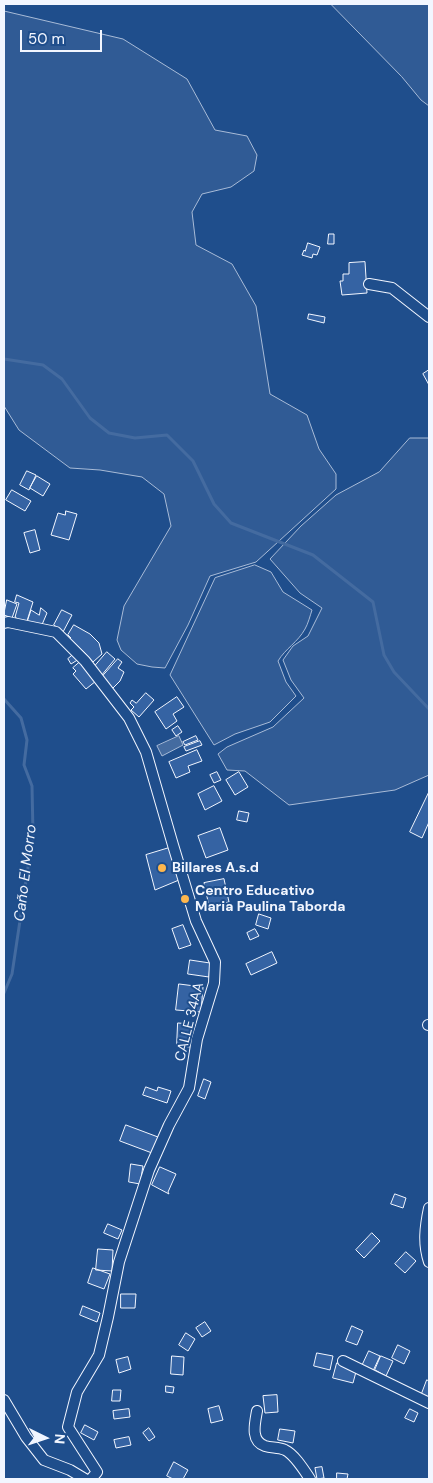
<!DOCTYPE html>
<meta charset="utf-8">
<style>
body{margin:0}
#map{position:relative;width:433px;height:1483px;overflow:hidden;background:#1f4e8c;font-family:"DM Sans",sans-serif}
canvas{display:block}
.frame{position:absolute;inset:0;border:5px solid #f2f6ff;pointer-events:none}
.north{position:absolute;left:20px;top:1413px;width:50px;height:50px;-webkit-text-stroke:4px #1f4e8c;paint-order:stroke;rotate:94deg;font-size:14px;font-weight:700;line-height:20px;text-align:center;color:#f2f6ff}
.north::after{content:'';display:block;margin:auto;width:18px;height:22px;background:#f2f6ff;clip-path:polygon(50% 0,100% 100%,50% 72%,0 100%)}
.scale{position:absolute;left:20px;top:30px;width:82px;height:22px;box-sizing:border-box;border:2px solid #f2f6ff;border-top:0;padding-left:6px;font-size:15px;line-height:18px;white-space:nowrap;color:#f2f6ff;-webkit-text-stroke:4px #1f4e8c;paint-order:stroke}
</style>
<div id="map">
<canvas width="433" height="1483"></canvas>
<div class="frame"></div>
<div class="north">N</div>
<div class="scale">50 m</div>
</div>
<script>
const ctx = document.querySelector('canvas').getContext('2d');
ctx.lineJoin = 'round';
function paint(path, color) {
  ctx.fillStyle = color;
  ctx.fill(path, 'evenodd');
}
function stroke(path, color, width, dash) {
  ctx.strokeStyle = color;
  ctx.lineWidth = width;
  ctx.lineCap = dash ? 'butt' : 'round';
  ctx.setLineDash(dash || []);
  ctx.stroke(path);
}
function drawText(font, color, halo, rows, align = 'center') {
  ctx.font = font + ' "DM Sans",sans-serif';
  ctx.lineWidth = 4;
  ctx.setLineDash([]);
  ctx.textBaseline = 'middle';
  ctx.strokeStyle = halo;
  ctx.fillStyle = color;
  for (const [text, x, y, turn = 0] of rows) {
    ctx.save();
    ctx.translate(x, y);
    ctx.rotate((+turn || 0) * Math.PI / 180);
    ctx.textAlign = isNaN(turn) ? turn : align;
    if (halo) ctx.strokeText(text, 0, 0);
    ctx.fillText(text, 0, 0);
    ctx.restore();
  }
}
const green = new Path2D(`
 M 331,4 L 429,4 L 429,106 L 421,100 L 402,77 Z
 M 4,11 L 123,39 L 187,79 L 215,130 L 247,136 L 257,155 L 254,171 L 231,187 L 202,194 L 192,212 L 196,245 L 232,264 L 256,306 L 270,394 L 307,415 L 319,449 L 336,474 L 336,489 L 256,562 L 210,576 L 188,625 L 165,668 L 152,667 L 137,664 L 121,650 L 117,640 L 124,606 L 171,526 L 164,494 L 142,477 L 100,470 L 70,468 L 19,430 L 4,406 Z
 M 410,438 L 429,438 L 429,775 L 395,790 L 289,805 L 245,771 L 227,770 L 218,754 L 227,747 L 273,727 L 304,698 L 291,680 L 283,660 L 293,646 L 308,636 L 322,608 L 300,593 L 270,559 L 301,526 L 336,495 L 379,472 Z
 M 255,565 L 271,572 L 283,592 L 312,610 C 310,616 308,624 305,629 C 298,642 285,649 278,661 L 286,682 L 296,696 L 270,722 L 235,734 L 214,745 L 170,675 L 215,578 Z`);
const water = new Path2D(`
 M 179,736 L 183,745 L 162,756 L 157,746 Z`);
const stream = new Path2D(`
 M 4,359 L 43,365 L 62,379 L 90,418 L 109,433 L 135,438 L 167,435 L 193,461 L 214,504 L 231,523 L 313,555 L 373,602 L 384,655 L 394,672 L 429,709
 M 4,699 L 21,718 L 27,740 L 24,765 L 32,786 L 33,834 L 12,974 L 4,993`);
const building = new Path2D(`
 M 329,234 L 334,234 L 334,244 L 328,244 Z
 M 308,243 L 320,247 L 317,255 L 313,254 L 312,258 L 302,255 L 304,250 L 305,251 Z
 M 365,262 L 367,293 L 342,295 L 340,281 L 343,281 L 343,274 L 349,274 L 349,263 Z
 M 309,314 L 325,317 L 324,323 L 308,319 Z
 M 429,370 L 429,385 L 423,374 Z
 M 27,471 L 36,475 L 29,490 L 20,485 Z
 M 37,476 L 50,484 L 43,496 L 30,488 Z
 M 12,490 L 31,501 L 25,511 L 6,500 Z
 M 66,511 L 77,514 L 69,540 L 51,535 L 58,513 L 65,515 Z
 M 35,530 L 40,550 L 30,553 L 24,533 Z
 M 17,595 L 33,602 L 26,624 L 15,620 L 16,617 L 15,617 L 19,603 L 15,602 Z
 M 7,600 L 17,604 L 12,618 L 4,615 Z
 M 41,608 L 47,613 L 41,627 L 27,622 L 31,610 L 39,615 Z
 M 62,610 L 72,615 L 63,632 L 54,625 Z
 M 74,625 L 90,634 L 99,643 L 102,654 L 93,662 L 84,652 L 70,639 L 71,638 L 68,635 Z
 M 107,652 L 115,659 L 101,676 L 95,666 Z
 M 74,654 L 79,659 L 71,664 L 68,659 Z
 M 118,659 L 122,662 L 118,668 L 124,672 L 120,681 L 113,688 L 102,677 Z
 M 80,662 L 96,681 L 86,689 L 73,674 L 76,671 L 73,668 Z
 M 146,693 L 154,700 L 139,717 L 131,710 L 134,707 L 130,703 L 132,700 L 136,703 Z
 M 177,697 L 184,707 L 173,714 L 177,721 L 166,729 L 155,712 Z
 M 178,726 L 182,732 L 176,736 L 172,730 Z
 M 196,736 L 198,740 L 185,745 L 183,742 Z
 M 200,741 L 202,745 L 186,751 L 184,747 Z
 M 197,750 L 202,761 L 188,766 L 190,772 L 176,778 L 169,762 Z
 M 217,772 L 221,780 L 214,783 L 210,775 Z
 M 239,772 L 248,787 L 235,795 L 226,780 Z
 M 214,786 L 222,801 L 205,810 L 198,794 Z
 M 429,792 L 429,822 L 422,838 L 410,832 Z
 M 239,811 L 249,813 L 247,822 L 237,820 Z
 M 220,828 L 228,850 L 206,858 L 198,836 Z
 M 169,848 L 179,880 L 155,890 L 146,855 Z
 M 224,879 L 229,902 L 209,906 L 204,883 Z
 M 259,914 L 271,918 L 268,929 L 256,925 Z
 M 183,925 L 191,945 L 179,949 L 172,929 Z
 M 255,929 L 259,936 L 250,940 L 247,933 Z
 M 272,952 L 277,963 L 251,975 L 246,964 Z
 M 190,960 L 210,963 L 209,977 L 188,974 Z
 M 179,984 L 203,987 L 201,1012 L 176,1010 Z
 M 178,1023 L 192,1024 L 191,1047 L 177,1046 Z
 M 204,1079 L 211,1082 L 205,1099 L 198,1096 Z
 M 146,1087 L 157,1091 L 158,1087 L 171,1091 L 167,1103 L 143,1095 Z
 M 126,1125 L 158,1137 L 152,1153 L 120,1141 Z
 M 131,1164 L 143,1166 L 140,1184 L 129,1182 Z
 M 160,1167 L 176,1174 L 168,1192 L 169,1194 L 152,1185 Z
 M 395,1194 L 406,1198 L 403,1208 L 391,1204 Z
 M 108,1224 L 122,1230 L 118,1239 L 104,1233 Z
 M 372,1233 L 380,1241 L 364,1258 L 356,1250 Z
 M 98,1249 L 113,1250 L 112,1271 L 96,1270 Z
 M 406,1252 L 416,1261 L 405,1273 L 395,1264 Z
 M 93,1268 L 110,1274 L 104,1289 L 88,1283 Z
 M 121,1294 L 136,1294 L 135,1308 L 121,1308 Z
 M 83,1306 L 100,1313 L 97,1322 L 80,1315 Z
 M 205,1322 L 211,1331 L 202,1337 L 196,1328 Z
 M 352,1326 L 363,1331 L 357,1345 L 346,1341 Z
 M 186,1333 L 195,1339 L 188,1351 L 179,1345 Z
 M 398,1345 L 410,1351 L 404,1364 L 392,1358 Z
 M 369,1351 L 380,1356 L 373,1371 L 362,1366 Z
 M 317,1353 L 333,1356 L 330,1370 L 314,1366 Z
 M 172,1356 L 184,1357 L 183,1375 L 171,1374 Z
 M 381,1356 L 393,1361 L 386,1376 L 375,1370 Z
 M 128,1357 L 131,1369 L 119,1373 L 116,1360 Z
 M 337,1363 L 357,1368 L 353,1383 L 333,1378 Z
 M 427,1380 L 429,1381 L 429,1399 L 421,1396 Z
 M 166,1386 L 174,1387 L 173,1393 L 166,1392 Z
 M 113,1390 L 121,1390 L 120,1401 L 112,1401 Z
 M 277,1395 L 278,1412 L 265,1413 L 263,1396 Z
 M 219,1406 L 223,1420 L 211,1423 L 208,1409 Z
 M 129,1409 L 130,1417 L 114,1419 L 113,1411 Z
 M 410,1409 L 418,1413 L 414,1422 L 405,1418 Z
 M 85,1425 L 98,1432 L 94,1440 L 81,1433 Z
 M 149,1428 L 155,1437 L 149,1441 L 143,1433 Z
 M 280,1429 L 295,1431 L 293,1443 L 278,1440 Z
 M 129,1437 L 131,1445 L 116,1448 L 114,1440 Z
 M 174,1462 L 188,1470 L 183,1479 L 173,1479 L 167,1476 Z
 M 322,1467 L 324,1478 L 317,1479 L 315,1468 Z
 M 337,1473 L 348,1474 L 347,1479 L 337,1479 Z`);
const street = new Path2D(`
 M 369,284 L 392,288 L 429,317
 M 4,623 L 8,622 L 56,632 L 85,661 L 129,718 L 146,752 L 173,845 L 196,921 L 215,962 L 214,983 L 197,1039 L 189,1088 L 169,1125 L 149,1170 L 119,1262 L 108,1317 L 99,1355 L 77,1392 L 68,1427 L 97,1472 L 91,1479
 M 428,1025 L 429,1025
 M 429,1208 C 425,1227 423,1244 429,1262
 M 343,1361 L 429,1403
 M 4,1400 L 26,1437 L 44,1460 L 70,1470 L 85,1479
 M 257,1411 C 255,1423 250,1441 265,1446 C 272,1448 279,1447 285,1450 C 294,1454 304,1470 310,1479`);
const markers = [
 [162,868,5,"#ffb74d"],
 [185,899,5,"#ffb74d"]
];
const poiNames = [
 ["Billares A.s.d",172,868],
 ["Centro Educativo",195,891],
 ["Maria Paulina Taborda",195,907]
];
const streetNames = [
 ["CALLE 34AA",190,1022,-76]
];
const waterNames = [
 ["Caño El Morro",26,873,-83]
];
paint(green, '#305b95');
stroke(green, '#a8bbd7', 1);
paint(water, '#446ba0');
stroke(water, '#a8bbd7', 1);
stroke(stream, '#446ba0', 3);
paint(building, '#3563a3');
stroke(building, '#f2f6ff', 1);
stroke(street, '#f2f6ff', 12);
stroke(street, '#1f4e8c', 10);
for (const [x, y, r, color] of markers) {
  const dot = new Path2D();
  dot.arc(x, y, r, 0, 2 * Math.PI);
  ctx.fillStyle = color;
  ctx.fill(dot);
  stroke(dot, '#1f4e8c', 2);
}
drawText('bold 14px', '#f2f6ff', '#1f4e8c', poiNames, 'left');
drawText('14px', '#f2f6ff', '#1f4e8c', streetNames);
drawText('italic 15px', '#f2f6ff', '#1f4e8c', waterNames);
</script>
